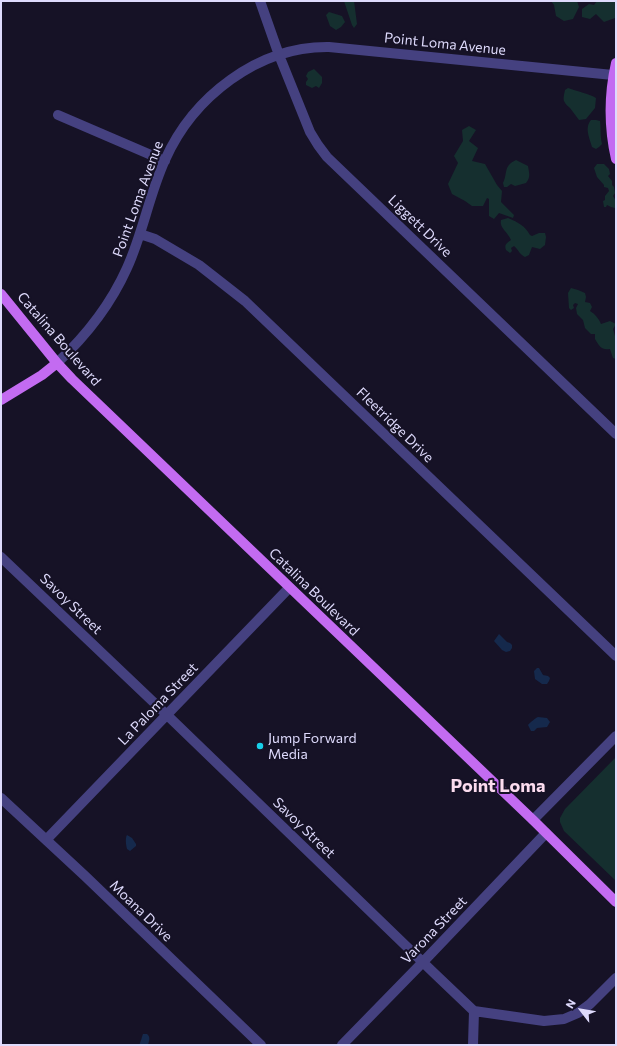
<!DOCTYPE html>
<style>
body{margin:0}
#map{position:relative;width:617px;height:1046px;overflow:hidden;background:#161226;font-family:Commissioner,sans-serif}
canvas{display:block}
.frame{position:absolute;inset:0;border:2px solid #dedafc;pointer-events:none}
.north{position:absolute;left:561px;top:990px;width:40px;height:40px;-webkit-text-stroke:3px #161226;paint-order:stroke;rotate:301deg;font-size:11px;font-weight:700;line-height:16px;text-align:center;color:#dedafc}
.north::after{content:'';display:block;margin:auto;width:14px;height:18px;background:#dedafc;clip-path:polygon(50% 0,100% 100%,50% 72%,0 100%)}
</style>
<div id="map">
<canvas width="617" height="1046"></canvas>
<div class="frame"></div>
<div class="north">N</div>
</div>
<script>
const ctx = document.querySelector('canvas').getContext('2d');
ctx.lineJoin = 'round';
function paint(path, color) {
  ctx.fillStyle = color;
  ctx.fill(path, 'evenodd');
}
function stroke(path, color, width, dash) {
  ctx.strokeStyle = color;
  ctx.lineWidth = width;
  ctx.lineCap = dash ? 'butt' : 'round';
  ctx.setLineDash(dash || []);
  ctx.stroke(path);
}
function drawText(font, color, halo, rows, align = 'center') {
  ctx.font = font + ' Commissioner,sans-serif';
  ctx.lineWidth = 4;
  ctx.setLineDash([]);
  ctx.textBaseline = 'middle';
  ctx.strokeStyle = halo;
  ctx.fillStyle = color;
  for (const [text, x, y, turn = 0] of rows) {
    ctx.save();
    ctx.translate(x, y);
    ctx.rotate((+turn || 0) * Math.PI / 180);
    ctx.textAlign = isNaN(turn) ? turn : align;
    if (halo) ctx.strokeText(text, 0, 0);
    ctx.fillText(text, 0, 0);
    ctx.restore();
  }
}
const green = new Path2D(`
 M 344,1 L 354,1 L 357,24 L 354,28 L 352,25 Z
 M 551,1 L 577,1 L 579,7 L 573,19 L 564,21 L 556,16 L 554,5 Z
 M 597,1 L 616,1 L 615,18 L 604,22 L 596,14 L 590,19 L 582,17 L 582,9 L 589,4 L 594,5 Z
 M 329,12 L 342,16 L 345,22 L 341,27 L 336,30 L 330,26 L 326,15 Z
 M 314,69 L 322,77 L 322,83 L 319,88 L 316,86 L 312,88 L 306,85 L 306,82 L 308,79 L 306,76 L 308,72 Z
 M 568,88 C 578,92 588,93 596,98 L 595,108 L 586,119 L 579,120 C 576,116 573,112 570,108 C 562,101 563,100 565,90 Z
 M 591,120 L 596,120 L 600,121 C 601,129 600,136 602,144 L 599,147 L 596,149 L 592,147 C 590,139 584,128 591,120 Z
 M 469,126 L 476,130 L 469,141 L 478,148 L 472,161 L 485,164 L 497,185 L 502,191 L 501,202 L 514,215 L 513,218 L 499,213 L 494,219 L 489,216 L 489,199 L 487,198 L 483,206 L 472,206 L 465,201 L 452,194 L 448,184 L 458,163 L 454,156 L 463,141 L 462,130 Z
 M 516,160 L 528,166 C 529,173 531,177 526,183 L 515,186 L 511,184 L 507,187 L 504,187 L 503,183 C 508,173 503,166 516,160 Z
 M 597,164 L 604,164 L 609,169 L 610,174 L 608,176 L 612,181 L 612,185 L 614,187 L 615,193 L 613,196 L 616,201 L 615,208 L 611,207 L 607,205 L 606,207 L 604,207 L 603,201 L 605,200 L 605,196 L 609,191 L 608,188 L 604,187 L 604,185 L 597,177 L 594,168 Z
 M 508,218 C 519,223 524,225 530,235 L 532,236 L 539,233 L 545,233 L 546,237 L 545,245 L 540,249 L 532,247 L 529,255 L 525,257 C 520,255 518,249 514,246 L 511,248 L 512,251 L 510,253 L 506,250 C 504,244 507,243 511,240 C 508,232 499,228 501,220 Z
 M 571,288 L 578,290 L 585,293 L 586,297 L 585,302 L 590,303 L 592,307 L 590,311 C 595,314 599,319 601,324 L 610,321 L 616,324 L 613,329 L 615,336 L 616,337 L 616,359 L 613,358 L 610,349 C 601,350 600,347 595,339 L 595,334 L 591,334 L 585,328 L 583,320 L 577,314 L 576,308 L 578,304 L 575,303 L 573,305 L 574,308 L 571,310 L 569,308 L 568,293 Z
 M 616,757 L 616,881 L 564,831 L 560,822 L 560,818 L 565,809 Z`);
const water = new Path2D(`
 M 499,634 L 507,642 L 510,643 L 512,645 L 512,648 L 510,651 L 506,652 L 502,650 L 494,641 Z
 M 537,668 L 539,668 L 543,675 L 548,676 L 550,678 L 549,681 L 547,684 L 542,684 L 535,679 L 534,671 Z
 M 538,717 L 547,718 L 550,722 L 547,727 L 537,728 L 534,731 L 531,731 L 528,725 C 530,723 535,718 538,717 Z
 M 127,835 L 132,838 L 136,844 L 136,846 L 130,851 L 127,849 C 126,845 125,838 127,835 Z
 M 143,1034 L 147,1034 C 151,1037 149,1041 148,1045 L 139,1045 C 141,1042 142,1036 143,1034 Z`);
const minor = new Path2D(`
 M 260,1 L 279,55 L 310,132 L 318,145 L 327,157 L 616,434
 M 58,115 L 165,161
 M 140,234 L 155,239 L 199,265 L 245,301 L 616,656
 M 57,363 C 87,335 110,306 127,268 C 143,233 149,195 165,160 C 193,97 258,46 329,47 L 613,75
 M 1,557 L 167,715 L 434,973 L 474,1011 L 544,1021 L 564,1019 L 578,1013 L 590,1004 L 616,978
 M 1,798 L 85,876 L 261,1045
 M 533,820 L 616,736
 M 46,840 L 289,588
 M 342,1045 L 423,962 L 546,833
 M 473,1045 L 474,1011`);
const major = new Path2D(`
 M 616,63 C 609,94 609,128 616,159
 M 1,294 L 57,363 L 72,379 L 533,820 L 616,902
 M 1,400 L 42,375 L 57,363`);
const markers = [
 [260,746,4,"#18cfe9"]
];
const streetNames = [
 ["Point Loma Avenue",445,44,6],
 ["Point Loma Avenue",138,199,-70],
 ["Liggett Drive",420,226,44],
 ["Catalina Boulevard",59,339,49],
 ["Fleetridge Drive",395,425,44],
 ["Catalina Boulevard",314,592,44],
 ["Savoy Street",71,604,44],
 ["La Paloma Street",158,704,-46],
 ["Savoy Street",304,828,44],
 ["Moana Drive",141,911,44],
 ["Varona Street",434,930,-46]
];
const poiNames = [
 ["Jump Forward",268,738],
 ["Media",268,754]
];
const districtNames = [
 ["Point Loma",498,786]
];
paint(green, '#152f2f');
paint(water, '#15294c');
stroke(minor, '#454180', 10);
stroke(major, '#c36bf1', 10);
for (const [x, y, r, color] of markers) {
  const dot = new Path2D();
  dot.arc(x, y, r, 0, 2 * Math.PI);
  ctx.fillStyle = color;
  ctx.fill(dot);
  stroke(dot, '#161226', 1.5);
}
drawText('14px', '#dedafc', '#161226', streetNames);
drawText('14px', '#dedafc', '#161226', poiNames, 'left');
drawText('bold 18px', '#fcdcef', '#161226', districtNames);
</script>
